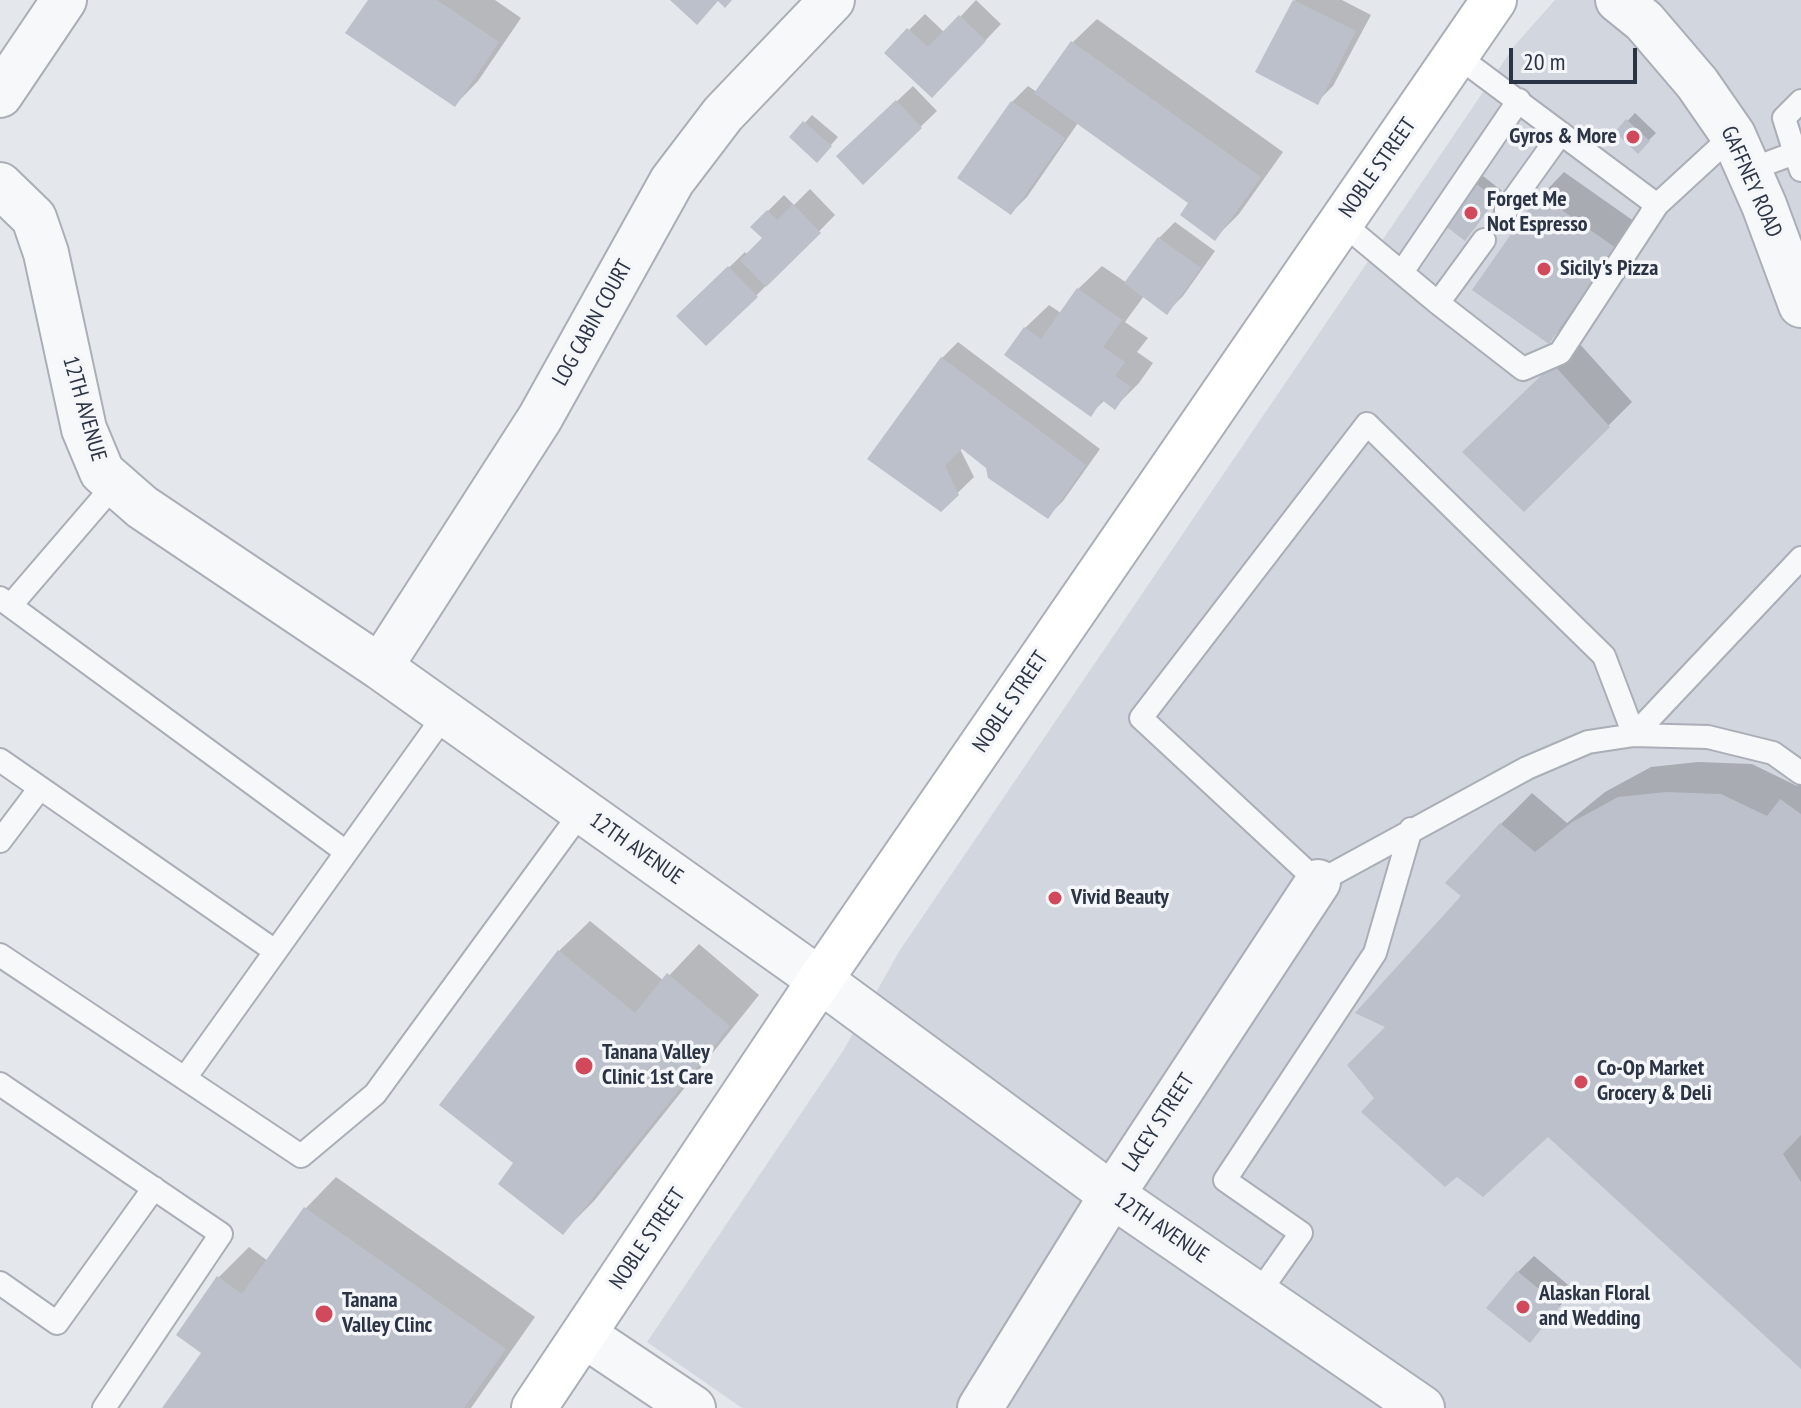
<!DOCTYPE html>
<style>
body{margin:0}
#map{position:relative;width:1801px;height:1408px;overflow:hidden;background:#e4e7ec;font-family:"PT Sans Narrow",sans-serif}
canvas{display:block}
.scale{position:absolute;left:1509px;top:48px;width:128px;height:36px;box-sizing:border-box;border:4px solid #2b3445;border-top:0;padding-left:10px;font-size:24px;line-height:28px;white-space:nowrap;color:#2b3445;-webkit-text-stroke:6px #f4f6f9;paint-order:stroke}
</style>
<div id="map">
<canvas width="1801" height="1408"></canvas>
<div class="scale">20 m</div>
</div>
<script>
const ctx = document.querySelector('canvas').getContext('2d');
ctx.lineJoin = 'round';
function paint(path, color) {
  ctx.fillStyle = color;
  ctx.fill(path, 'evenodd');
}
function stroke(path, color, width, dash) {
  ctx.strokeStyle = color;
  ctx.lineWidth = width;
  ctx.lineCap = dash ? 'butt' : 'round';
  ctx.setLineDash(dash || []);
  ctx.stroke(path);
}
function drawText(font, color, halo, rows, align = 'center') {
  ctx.font = font + ' "PT Sans Narrow",sans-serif';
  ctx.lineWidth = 7;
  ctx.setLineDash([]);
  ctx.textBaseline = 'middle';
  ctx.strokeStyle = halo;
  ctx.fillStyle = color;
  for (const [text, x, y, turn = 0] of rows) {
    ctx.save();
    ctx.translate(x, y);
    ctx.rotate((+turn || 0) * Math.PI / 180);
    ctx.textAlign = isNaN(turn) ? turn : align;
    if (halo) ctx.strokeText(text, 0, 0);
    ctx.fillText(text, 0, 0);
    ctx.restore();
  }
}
const built = new Path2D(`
 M 1555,0 L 1801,0 L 1801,1408 L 742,1408 L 647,1342 L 843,1051 L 900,950 L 1515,45 Z`);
const shadow = new Path2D(`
 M 370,0 L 495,0 L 521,18 L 478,81 L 455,105 Z
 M 976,0 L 1001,24 L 948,80 L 909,30 L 925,14 L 945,33 Z
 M 1295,0 L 1342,0 L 1371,15 L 1333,86 L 1317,102 L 1258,71 Z
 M 1097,19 L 1283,152 L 1239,214 L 1215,238 L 1191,203 L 1078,123 L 1027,197 L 1011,213 L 960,178 L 1012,102 L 1028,86 L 1037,92 L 1073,42 Z
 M 913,86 L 937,111 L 863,182 L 855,141 Z
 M 1635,113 L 1656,133 L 1638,151 L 1617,132 Z
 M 812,115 L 838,137 L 824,153 L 792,137 Z
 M 1564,172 L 1638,224 L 1572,317 L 1549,341 L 1541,196 Z
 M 1483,176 L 1502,191 L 1473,230 L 1476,184 Z
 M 810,189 L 835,215 L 756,296 L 679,316 L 745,252 L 748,255 L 765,238 L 752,227 L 784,195 L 794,205 Z
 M 1175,222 L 1215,251 L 1183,296 L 1167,312 L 1144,296 L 1125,322 L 1148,338 L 1137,352 L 1153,363 L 1139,383 L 1115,407 L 1105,400 L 1090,414 L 1025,328 L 1049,305 L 1061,313 L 1078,289 L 1102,266 L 1127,283 L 1159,238 Z
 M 958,342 L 1100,449 L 1063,501 L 1047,517 L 962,446 L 960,449 L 974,477 L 940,510 L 942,358 Z
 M 1578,342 L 1632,402 L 1524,509 L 1488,429 Z
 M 1698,762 L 1752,764 L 1797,786 L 1801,781 L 1801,1366 L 1548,1134 L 1377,1098 L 1388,1026 L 1501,824 L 1532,793 L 1567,823 L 1605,792 L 1651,767 Z
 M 590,921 L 664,981 L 699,944 L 759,995 L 594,1201 L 563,1232 L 516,1163 L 559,951 Z
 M 336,1177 L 535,1317 L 471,1408 L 165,1408 L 204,1352 L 218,1278 L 249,1247 L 268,1261 L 306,1208 Z
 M 1534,1256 L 1574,1290 L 1530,1340 L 1518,1272 Z`);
const building = new Path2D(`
 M 368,0 L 437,0 L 499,42 L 455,107 L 345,33 Z
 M 670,0 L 732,0 L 725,8 L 718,1 L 697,25 Z
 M 1293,0 L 1356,31 L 1318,105 L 1255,72 Z
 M 959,15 L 986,41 L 932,98 L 884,53 L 907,28 L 928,47 Z
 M 1071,41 L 1261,177 L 1215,241 L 1180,215 L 1188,203 L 1034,93 Z
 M 896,100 L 922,128 L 863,185 L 836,156 Z
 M 1011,101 L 1065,138 L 1011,215 L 957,178 Z
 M 1626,119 L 1650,141 L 1638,154 L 1615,132 Z
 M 803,121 L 832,146 L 817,163 L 789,137 Z
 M 1474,182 L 1496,199 L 1465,241 L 1443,224 Z
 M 1539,194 L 1616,248 L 1549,344 L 1472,290 Z
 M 793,204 L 821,233 L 766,287 L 740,260 L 762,238 L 750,227 L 767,210 L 777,220 Z
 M 1158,237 L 1201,268 L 1167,315 L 1124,283 Z
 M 728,266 L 758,297 L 706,346 L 676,316 Z
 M 1077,288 L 1122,320 L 1103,347 L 1125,362 L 1115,376 L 1131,387 L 1115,410 L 1102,400 L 1091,417 L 1004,355 L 1024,327 L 1041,339 Z
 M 941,357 L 1086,465 L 1048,519 L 988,478 L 986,468 L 962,449 L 945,466 L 959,495 L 941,512 L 867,459 Z
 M 1553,364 L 1610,427 L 1524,512 L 1462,452 Z
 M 1666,792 L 1721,794 L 1767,816 L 1780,799 L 1801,814 L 1801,1135 L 1783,1154 L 1801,1182 L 1801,1369 L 1548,1137 L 1483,1197 L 1457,1177 L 1445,1187 L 1361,1112 L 1374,1098 L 1347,1065 L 1385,1027 L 1355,1013 L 1461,896 L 1445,883 L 1500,823 L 1535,852 L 1572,822 L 1618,797 Z
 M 558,950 L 635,1013 L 667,973 L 730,1026 L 563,1235 L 498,1184 L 513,1163 L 439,1105 Z
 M 304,1207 L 506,1349 L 464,1408 L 162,1408 L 201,1353 L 176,1335 L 217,1276 L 242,1294 Z
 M 1517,1271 L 1560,1306 L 1530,1343 L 1486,1308 Z`);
const lane = new Path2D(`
 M 1456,55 L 1657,205 L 1733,135
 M 1795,153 L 1784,118 L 1801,101
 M 1749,170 L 1795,153 L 1801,170
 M 1506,210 L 1561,133
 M 1341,222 L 1438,303 L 1523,369 L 1560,353 L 1657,205
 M 1402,272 L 1519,100
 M 1438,303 L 1484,240
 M 1367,424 L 1604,656 L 1634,735 L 1588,742 L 1527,768 L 1318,882 L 1141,718 Z
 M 1801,558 L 1634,735 L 1708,737 L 1773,753 L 1801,773
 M 0,598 L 346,852
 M 11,605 L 115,484
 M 0,760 L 275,951
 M 0,841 L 40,788
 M 0,955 L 301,1156 L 375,1094 L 582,811
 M 185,1078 L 446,713
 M 0,1084 L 221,1234 L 104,1408
 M 0,1283 L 57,1323 L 154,1188
 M 1258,1294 L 1301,1233 L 1225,1180 L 1375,953 L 1411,829`);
const street = new Path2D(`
 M 1618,0 L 1644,21 L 1697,83 L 1733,135 L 1764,205 L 1801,305
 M 0,95 L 64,0
 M 0,185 L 34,218 L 46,253 L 84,429 L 102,472 L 142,507 L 380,667 L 820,980 L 1112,1195 L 1422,1408
 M 380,667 L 540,418 L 672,181 L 723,114 L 832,0
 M 584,1335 L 693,1408
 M 980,1408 L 1112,1195 L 1318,882`);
const secondary = new Path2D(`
 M 534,1408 L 820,980 L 1494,0`);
const markers = [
 [1633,137,8,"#d1495b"],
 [1471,213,8,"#d1495b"],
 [1544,269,8,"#d1495b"],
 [1055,898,8,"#d1495b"],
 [584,1066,10,"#d1495b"],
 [1581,1082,8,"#d1495b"],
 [1523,1307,8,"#d1495b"],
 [324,1314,10,"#d1495b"]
];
const poiNames = [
 ["Gyros & More",1617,137,"right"],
 ["Forget Me",1487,200],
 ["Not Espresso",1487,225],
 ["Sicily's Pizza",1560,269],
 ["Vivid Beauty",1071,898],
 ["Tanana Valley",602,1053],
 ["Clinic 1st Care",602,1078],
 ["Co-Op Market",1597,1069],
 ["Grocery & Deli",1597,1094],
 ["Alaskan Floral",1539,1294],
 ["and Wedding",1539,1319],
 ["Tanana",342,1301],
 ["Valley Clinc",342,1326]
];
const streetNames = [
 ["NOBLE STREET",1378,168,-55],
 ["GAFFNEY ROAD",1751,182,66],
 ["LOG CABIN COURT",593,323,-61],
 ["12TH AVENUE",84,409,74],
 ["NOBLE STREET",1011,702,-56],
 ["12TH AVENUE",636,849,35],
 ["LACEY STREET",1159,1123,-57],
 ["12TH AVENUE",1161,1228,34],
 ["NOBLE STREET",648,1239,-56]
];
paint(built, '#d2d6de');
paint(shadow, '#0003');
paint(building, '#bbc0ca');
stroke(lane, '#a9aeb7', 26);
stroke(street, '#a9aeb7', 48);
stroke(secondary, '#a9aeb7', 48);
stroke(lane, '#f7f8fa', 22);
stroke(street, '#f7f8fa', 44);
stroke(secondary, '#fff', 44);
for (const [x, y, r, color] of markers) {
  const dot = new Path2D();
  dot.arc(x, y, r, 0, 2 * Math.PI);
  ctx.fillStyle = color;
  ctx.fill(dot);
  stroke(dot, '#f4f6f9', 3);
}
drawText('bold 22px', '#2b3445', '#f4f6f9', poiNames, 'left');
drawText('22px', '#2b3445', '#f4f6f9', streetNames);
</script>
